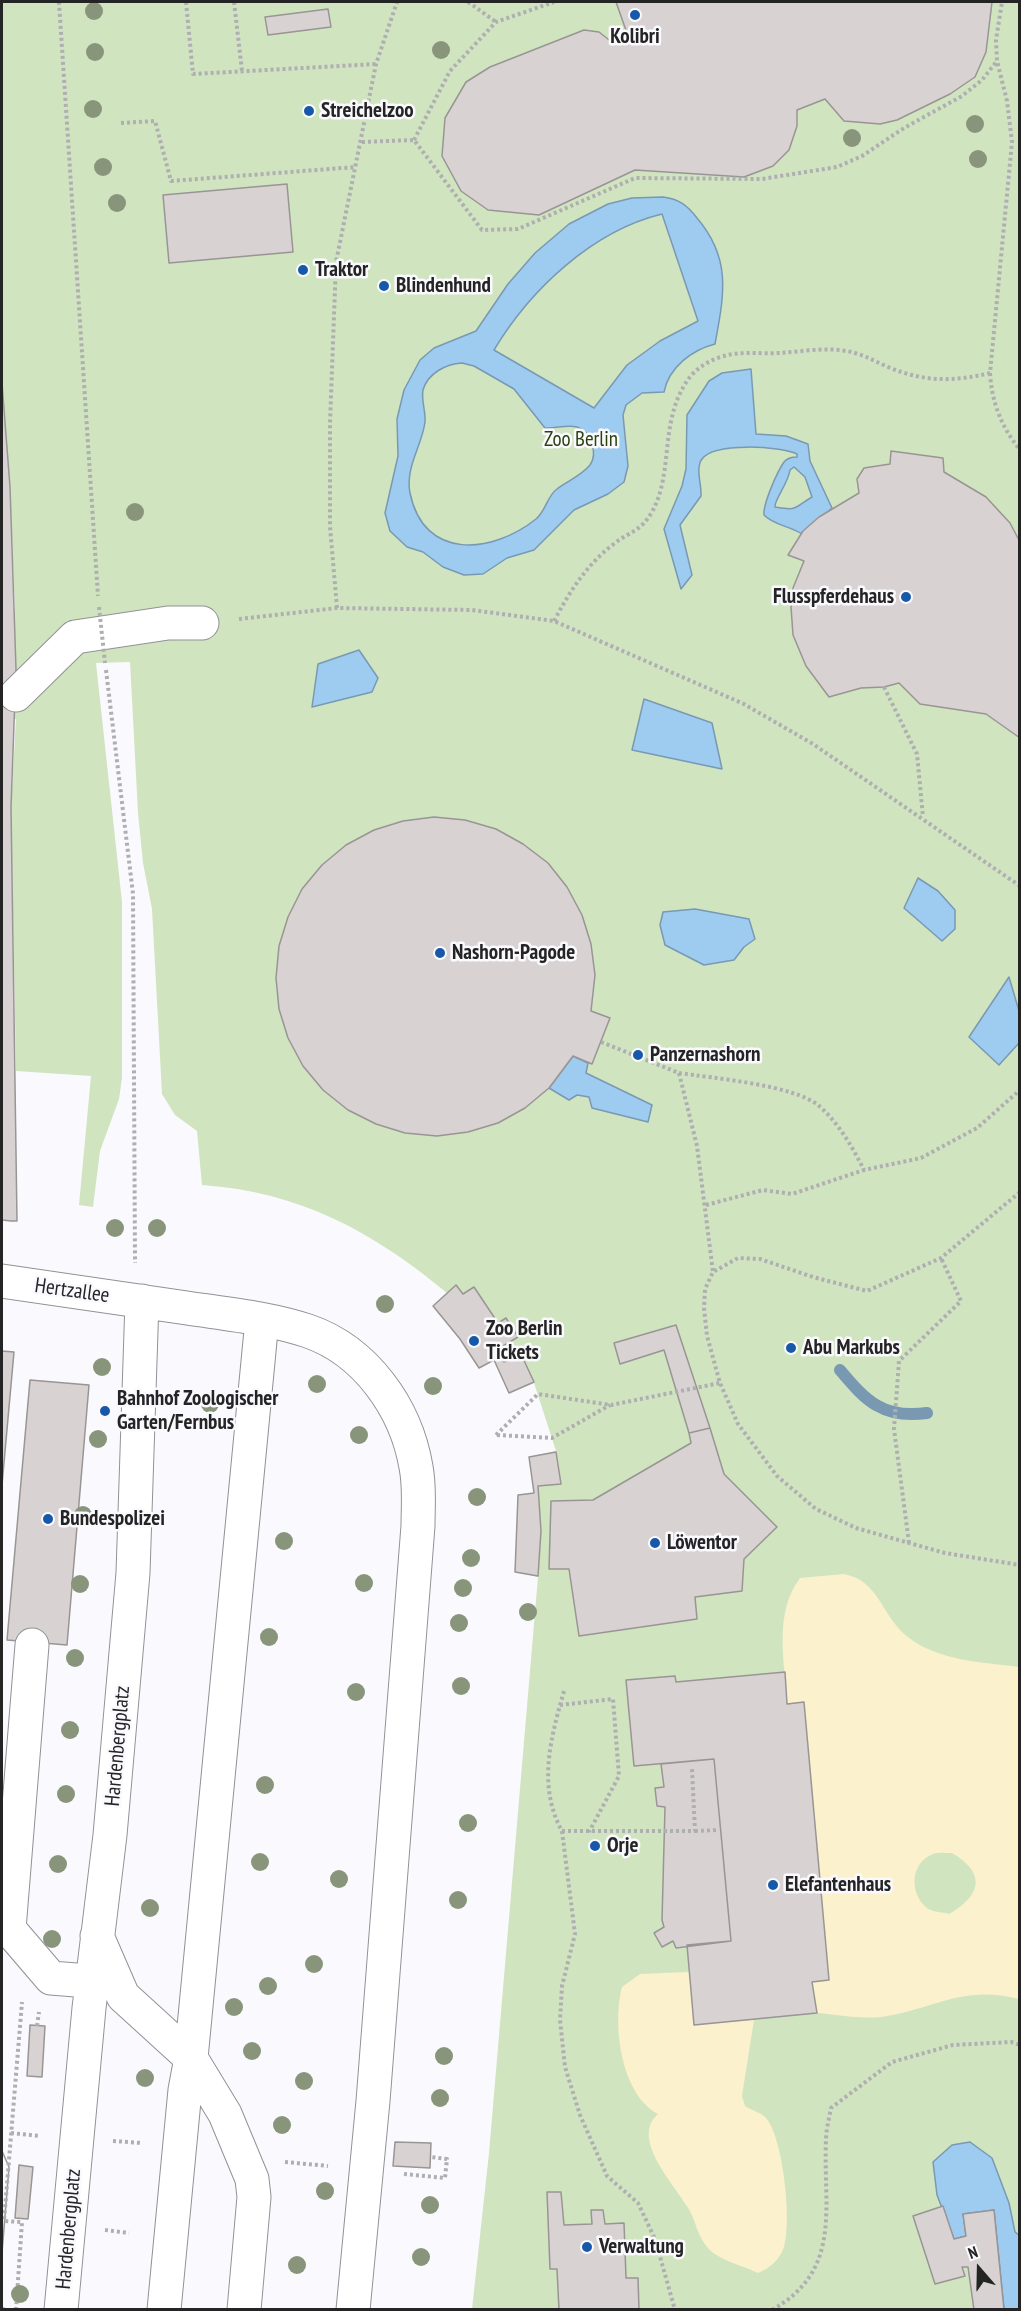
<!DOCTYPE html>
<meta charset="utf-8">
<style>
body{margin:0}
#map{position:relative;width:1021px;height:2311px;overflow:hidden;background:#fafafe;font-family:"PT Sans Narrow",sans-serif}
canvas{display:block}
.frame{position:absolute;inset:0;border:3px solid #242425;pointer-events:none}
.north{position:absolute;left:949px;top:2239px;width:60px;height:60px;-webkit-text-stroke:4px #fafafe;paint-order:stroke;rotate:340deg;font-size:16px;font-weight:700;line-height:24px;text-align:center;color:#242425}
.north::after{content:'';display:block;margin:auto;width:21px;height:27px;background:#242425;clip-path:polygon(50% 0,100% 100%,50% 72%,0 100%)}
</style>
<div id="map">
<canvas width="1021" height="2311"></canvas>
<div class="frame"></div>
<div class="north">N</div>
</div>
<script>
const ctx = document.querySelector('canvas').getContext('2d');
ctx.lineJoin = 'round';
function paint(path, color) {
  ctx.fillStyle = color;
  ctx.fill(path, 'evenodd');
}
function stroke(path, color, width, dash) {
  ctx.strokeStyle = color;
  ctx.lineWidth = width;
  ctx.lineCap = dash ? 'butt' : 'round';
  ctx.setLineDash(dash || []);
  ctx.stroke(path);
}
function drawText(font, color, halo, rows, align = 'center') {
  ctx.font = font + ' "PT Sans Narrow",sans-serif';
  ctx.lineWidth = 5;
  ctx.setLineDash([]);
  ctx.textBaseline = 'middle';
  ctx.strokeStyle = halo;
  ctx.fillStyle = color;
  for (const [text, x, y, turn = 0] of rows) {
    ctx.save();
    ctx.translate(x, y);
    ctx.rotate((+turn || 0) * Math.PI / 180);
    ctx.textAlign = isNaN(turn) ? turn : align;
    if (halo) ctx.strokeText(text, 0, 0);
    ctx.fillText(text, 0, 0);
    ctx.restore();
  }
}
const green = new Path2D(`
 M 2,2 L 1019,2 L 1019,2309 L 472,2309 L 489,2153 L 538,1577 L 515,1572 L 518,1495 L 534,1493 L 529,1457 L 556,1451 L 534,1383 L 509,1393 L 494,1360 L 479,1368 L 460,1339 L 433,1306 L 447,1293 C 372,1231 300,1192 202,1185 L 197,1131 L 175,1115 L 162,1094 L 152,909 L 143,863 L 138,813 L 130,662 L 96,663 L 122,902 L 122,1078 L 119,1099 L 100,1151 L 93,1207 L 79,1205 L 91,1076 L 16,1071 L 11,807 L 16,719 L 2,718 L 2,612 L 15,610 L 10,487 L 2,383 Z`);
const sand = new Path2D(`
 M 844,1574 C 880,1581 881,1616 908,1637 C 938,1661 982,1662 1019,1667 L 1019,1999 C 964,1985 938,2007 887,2016 C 866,2020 839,2015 817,2013 L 812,1982 L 829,1980 L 804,1703 L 787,1704 C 785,1663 773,1614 800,1578 ZM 952,1853 C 986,1873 982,1895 949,1914 C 942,1912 932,1912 927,1908 C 909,1893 910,1863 933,1854 C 938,1852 946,1853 952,1853 Z
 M 689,1972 L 694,2025 L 754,2020 L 742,2096 L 745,2106 C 751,2110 760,2112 765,2117 C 783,2133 794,2231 782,2252 C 777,2262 768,2269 758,2273 C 744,2266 718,2260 708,2248 C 698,2237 696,2223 690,2211 C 676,2186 629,2139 658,2114 C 621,2095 612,2024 622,1987 L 640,1974 Z`);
const water = new Path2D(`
 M 663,197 C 679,199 687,205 697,218 C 732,259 724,295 715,344 C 692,350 669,367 664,392 L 642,393 L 626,405 L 623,415 L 628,466 L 624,482 L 608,494 L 574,510 L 534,550 L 507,558 L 483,574 L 464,575 L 443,567 L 423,552 L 407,547 L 390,531 L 385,513 L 398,456 L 397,419 L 404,390 L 420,360 L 434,348 L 476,331 L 508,284 L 535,253 L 569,224 L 608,204 L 632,198 ZM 662,214 L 698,321 L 660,341 L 627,365 L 594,408 L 494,350 C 530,290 592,231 662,214 ZM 462,363 L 474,366 L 514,389 L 545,428 C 555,429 567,424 577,427 C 591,431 598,454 590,465 C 581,476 567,481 557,489 C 547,496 546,511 536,519 C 492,554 424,561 410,493 C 405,467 422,446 425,422 C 426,412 421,400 423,390 C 428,373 446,364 462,363 Z
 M 751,369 L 756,434 L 786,436 L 808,444 L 810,461 L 832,508 L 802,534 C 790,526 773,525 764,515 C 763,504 777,472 784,462 C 787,458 791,457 797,457 L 797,454 C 780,446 714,442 702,459 C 695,468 702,486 701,496 L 680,525 L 692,575 L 681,589 L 664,529 L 682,486 L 686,469 L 687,415 L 709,381 L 722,373 ZM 794,467 L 805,477 L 812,497 C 793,508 799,511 775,507 C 774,500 788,484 790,470 Z
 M 359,650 L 378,678 L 372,692 L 312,707 L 318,664 Z
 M 644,699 L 712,723 L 722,769 L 632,750 Z
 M 918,878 L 938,891 L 955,910 L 955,929 L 942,941 L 904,908 Z
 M 695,909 L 749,919 L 755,939 L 744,947 L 734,960 L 704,965 L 665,945 L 660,925 L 663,912 Z
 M 1009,977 L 1019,1011 L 1019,1043 L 999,1065 L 969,1037 Z
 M 573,1056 L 588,1063 L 586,1073 L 652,1105 L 648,1122 L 592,1108 L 589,1097 L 577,1095 L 569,1100 L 549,1088 Z
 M 970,2142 L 992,2158 L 1009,2203 L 1015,2232 L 1019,2235 L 1019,2309 L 1004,2309 L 994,2210 L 963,2214 L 966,2236 L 954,2239 L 937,2195 L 933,2162 L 952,2145 Z`);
const stream = new Path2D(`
 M 840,1370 C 866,1401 883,1419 927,1413`);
const building = new Path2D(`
 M 616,2 L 992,2 L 986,52 L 975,77 L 950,94 L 897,120 L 880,124 L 844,121 L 825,99 L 797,110 L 797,126 L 789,150 L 773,166 L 744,177 L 635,170 L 539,215 L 488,210 L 461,191 L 442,156 L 445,118 L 466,82 L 490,67 L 584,30 L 599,32 L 613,43 L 628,36 Z
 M 328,9 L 331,27 L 268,35 L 265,17 Z
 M 287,184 L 293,252 L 169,263 L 163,195 Z
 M 2,383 L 10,487 L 16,669 L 11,807 L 17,1221 L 11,1221 L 2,1220 Z
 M 891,451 L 943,458 L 944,472 L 986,497 L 1010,523 L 1020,542 L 1020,738 L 986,714 L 920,704 L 899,683 L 884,687 L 861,688 L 829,697 L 806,666 L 793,635 L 791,607 L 793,588 L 804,561 L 788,555 L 803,531 L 819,517 L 859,493 L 857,479 L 864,468 L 890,464 Z
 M 434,817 L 465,820 L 496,829 L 523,844 L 548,863 L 567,887 L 582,915 L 591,944 L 595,975 L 591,1011 L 610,1018 L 592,1064 L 573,1056 L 549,1088 L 525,1108 L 498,1123 L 468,1132 L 437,1136 L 405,1133 L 376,1124 L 348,1110 L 323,1090 L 303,1066 L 288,1038 L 279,1009 L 276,978 L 279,946 L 288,917 L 302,889 L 322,865 L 346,845 L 374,830 L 403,821 Z
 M 456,1285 L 463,1294 L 474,1287 L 498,1323 L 506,1318 L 518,1337 L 498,1349 L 504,1362 L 521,1354 L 534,1382 L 509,1393 L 494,1360 L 479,1368 L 460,1339 L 433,1306 Z
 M 676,1325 L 710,1428 L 689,1433 L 664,1350 L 620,1364 L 614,1343 Z
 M 2,1351 L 14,1352 L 2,1485 Z
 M 30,1380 L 89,1385 L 67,1645 L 7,1640 Z
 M 710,1428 L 724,1474 L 777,1527 L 744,1559 L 742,1591 L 695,1597 L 697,1619 L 579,1636 L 569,1569 L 549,1569 L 551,1501 L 593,1500 L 691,1443 L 689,1433 Z
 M 556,1452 L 561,1484 L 538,1486 L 541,1531 L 538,1576 L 515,1572 L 518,1495 L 534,1493 L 529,1457 Z
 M 785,1672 L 787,1704 L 804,1702 L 829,1980 L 812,1982 L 817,2013 L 694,2025 L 687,1945 L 731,1941 L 714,1759 L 634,1766 L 626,1680 L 675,1676 L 676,1682 Z
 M 714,1759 L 731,1941 L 676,1948 L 673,1941 L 662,1947 L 654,1933 L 664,1927 L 662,1920 L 665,1807 L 657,1806 L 655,1788 L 664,1787 L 661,1764 Z
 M 30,2025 L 45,2026 L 42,2077 L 27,2076 Z
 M 395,2142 L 431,2143 L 430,2168 L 393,2166 Z
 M 2,2151 L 9,2167 L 2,2252 Z
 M 2,2151 L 9,2167 L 2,2253 Z
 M 19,2165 L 33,2167 L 28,2219 L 15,2218 Z
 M 547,2192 L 561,2192 L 564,2225 L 592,2224 L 591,2210 L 603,2210 L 605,2224 L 624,2223 L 626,2278 L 638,2278 L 639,2310 L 559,2310 L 557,2269 L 550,2269 Z
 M 943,2206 L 954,2239 L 966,2236 L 963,2214 L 994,2210 L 1004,2310 L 974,2310 L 968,2267 L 962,2267 L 965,2276 L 935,2284 L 913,2216 Z`);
const path = new Path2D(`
 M 59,2 L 98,596
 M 186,2 L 193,74 L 376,64
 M 234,2 L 242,71
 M 468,2 L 496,22
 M 121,123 L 155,121 L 171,181 L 356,167
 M 414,140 L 450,71 L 496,22 L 554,2
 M 362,142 L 414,140 L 482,230 L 518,229 L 635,178 L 762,179 L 837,167 L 862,156 L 904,128 L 962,96 L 982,80 L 997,61
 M 990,373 C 992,403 1001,426 1020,450
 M 337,608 L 330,527 L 330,423 L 336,262 L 376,64 L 397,2
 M 239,619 L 337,608 L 472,610 L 554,621 L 744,704 L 813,744 L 1020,886
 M 554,621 C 570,591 587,564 615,543 C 631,531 641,531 652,512 C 674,472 659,423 687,381 C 695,369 709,360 724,356 C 741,351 760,354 778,353 C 800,352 824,347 846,351 C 861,353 874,361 888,367 C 924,382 953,382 990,373 L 1012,142 L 1007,101 L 997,61 L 996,40 L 1002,2
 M 106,670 L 133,894 L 135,1263
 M 884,687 L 917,754 L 923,817
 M 601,1042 L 679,1073 L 697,1146 L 713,1272
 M 679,1073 C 712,1078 795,1085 819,1106 C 838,1122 853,1148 864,1170 L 921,1158 L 977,1128 L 1020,1090
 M 1020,1192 L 941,1258 L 867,1291 L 813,1277 L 760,1259 L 738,1258 L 713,1272 L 705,1289 L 704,1308 L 707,1336 L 720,1383 L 738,1424 L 777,1476 L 816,1509 L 856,1528 L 945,1553 L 1020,1565
 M 706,1205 L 763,1190 L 792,1194 L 864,1170
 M 496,1435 L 538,1394 L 611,1405 L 720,1383
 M 497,1435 L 552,1438 L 610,1405
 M 909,1543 L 894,1429 L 899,1361 L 961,1301 L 941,1258
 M 564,1691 C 551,1737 537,1786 562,1831 L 575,1934 L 562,1986 L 560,2020 L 565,2067 L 580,2115 L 607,2176 L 638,2203 L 655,2239 L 675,2310
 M 560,1705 L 613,1699 L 619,1776 L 589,1832
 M 562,1831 L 695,1831 L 692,1769
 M 695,1831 L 719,1830
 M 37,2026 L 39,2012
 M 11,2133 L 40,2136
 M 113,2141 L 142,2143
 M 285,2162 L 328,2166
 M 404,2174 L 445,2178 L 447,2159 L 431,2157
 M 105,2230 L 129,2233
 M 2,2309 L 8,2310
 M 16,2310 L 22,2222 L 4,2221 L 22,2002
 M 772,2310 C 843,2270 823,2207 826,2140 C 826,2130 829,2119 831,2108 L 892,2062 L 953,2045 L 1011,2042 L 1020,2045`);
const minor = new Path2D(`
 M 16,695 L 75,637 L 168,623 L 202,623
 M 2,1281 C 63,1290 125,1299 187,1308 C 227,1314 269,1318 308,1331 C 366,1351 406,1408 416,1467 C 420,1487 418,1506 418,1526 L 373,2101 L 353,2310
 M 32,1645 L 9,1929 L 51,1978 L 114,1983
 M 97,1936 L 123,1996 L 191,2058 L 225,2114 L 252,2179 L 254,2197 L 244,2310
 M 61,2310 L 89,2008 L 110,1835 L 133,1573 L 142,1301
 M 164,2310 L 185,2090 L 191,2058 L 262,1320`);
const pathBridge = new Path2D(`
 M 99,607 L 105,663`);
const trees = [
 [94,11],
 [441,50],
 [95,52],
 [93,109],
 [975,124],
 [852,138],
 [978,159],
 [103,167],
 [117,203],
 [135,512],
 [115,1228],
 [157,1228],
 [385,1304],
 [102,1367],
 [317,1384],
 [433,1386],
 [210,1404],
 [359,1435],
 [98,1439],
 [477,1497],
 [83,1515],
 [284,1541],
 [471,1558],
 [364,1583],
 [80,1584],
 [463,1588],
 [528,1612],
 [459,1623],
 [269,1637],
 [75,1658],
 [461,1686],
 [356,1692],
 [70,1730],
 [265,1785],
 [66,1794],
 [468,1823],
 [260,1862],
 [58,1864],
 [339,1879],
 [458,1900],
 [150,1908],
 [52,1939],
 [314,1964],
 [268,1986],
 [234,2007],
 [252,2051],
 [444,2056],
 [145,2078],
 [304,2081],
 [440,2098],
 [282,2125],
 [325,2191],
 [430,2205],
 [421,2257],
 [297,2265],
 [20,2294]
];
const markers = [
 [635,15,6,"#1858a9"],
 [309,111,6,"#1858a9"],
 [303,270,6,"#1858a9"],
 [384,286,6,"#1858a9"],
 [906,597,6,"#1858a9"],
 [440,953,6,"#1858a9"],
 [638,1055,6,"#1858a9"],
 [474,1341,6,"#1858a9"],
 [791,1348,6,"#1858a9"],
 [105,1411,6,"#1858a9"],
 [48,1519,6,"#1858a9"],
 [655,1543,6,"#1858a9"],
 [595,1846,6,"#1858a9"],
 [773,1885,6,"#1858a9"],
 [587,2247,6,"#1858a9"]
];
const poiNames = [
 ["Kolibri",635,37,"center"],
 ["Streichelzoo",321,111],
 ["Traktor",315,270],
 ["Blindenhund",396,286],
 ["Flusspferdehaus",894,597,"right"],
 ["Nashorn-Pagode",452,953],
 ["Panzernashorn",650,1055],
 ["Zoo Berlin",486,1329],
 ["Tickets",486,1353],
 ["Abu Markubs",803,1348],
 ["Bahnhof Zoologischer",117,1399],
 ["Garten/Fernbus",117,1423],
 ["Bundespolizei",60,1519],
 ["Löwentor",667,1543],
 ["Orje",607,1846],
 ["Elefantenhaus",785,1885],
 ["Verwaltung",599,2247]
];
const parkNames = [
 ["Zoo Berlin",581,440]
];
const streetNames = [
 ["Hertzallee",72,1291,8],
 ["Hardenbergplatz",118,1746,-85],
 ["Hardenbergplatz",69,2229,-85]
];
paint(green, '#d0e4c0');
paint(sand, '#fbf1cc');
paint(water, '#9ecbf0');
stroke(water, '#7999b3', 1.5);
stroke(stream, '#7999b3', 12);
paint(building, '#d8d3d2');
stroke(building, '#999594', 1.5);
stroke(minor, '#919296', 35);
stroke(path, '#afafb2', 4, [3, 3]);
stroke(minor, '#fff', 33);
stroke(pathBridge, '#afafb2', 4, [3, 3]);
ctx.fillStyle = '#88957b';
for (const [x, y] of trees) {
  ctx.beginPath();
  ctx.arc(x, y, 9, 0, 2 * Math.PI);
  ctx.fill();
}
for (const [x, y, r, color] of markers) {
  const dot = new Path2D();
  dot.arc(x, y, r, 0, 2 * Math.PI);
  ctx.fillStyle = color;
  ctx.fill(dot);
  stroke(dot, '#fafafe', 2);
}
drawText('bold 21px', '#242425', '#fafafe', poiNames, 'left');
drawText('21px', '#2b420f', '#fafafe', parkNames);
drawText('21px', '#242425', '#fafafe', streetNames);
</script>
